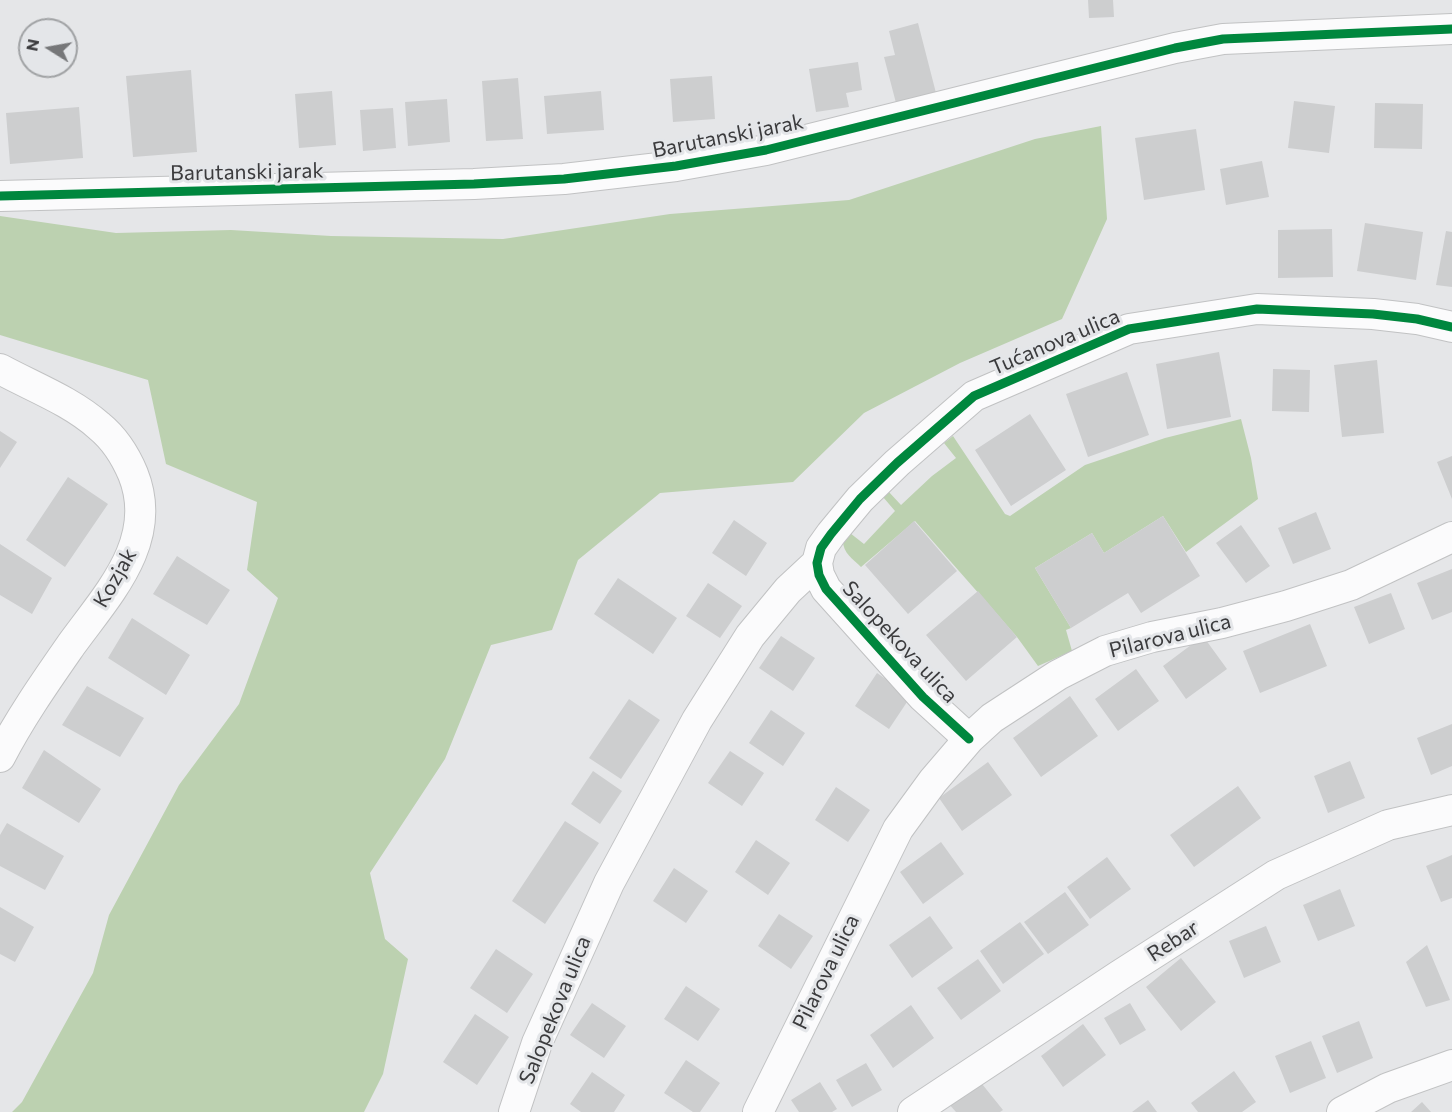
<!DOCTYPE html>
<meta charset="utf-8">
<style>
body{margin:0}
#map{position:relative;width:1452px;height:1112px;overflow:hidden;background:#e5e6e8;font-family:Commissioner,sans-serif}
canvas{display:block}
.north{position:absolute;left:18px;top:18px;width:60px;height:60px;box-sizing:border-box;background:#e4e6e9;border:2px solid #a0a2a4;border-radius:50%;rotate:281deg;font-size:16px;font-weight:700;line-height:24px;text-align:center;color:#3b3b3d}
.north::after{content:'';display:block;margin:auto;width:21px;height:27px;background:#767779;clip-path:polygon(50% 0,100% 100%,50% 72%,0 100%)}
</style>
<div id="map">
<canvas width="1452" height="1112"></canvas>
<div class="north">N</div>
</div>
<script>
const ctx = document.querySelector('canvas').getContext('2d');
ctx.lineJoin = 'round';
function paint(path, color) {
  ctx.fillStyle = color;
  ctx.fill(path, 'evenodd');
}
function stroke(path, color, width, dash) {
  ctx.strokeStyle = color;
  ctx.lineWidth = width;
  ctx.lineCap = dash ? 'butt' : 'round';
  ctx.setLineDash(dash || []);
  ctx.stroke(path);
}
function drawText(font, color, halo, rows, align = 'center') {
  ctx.font = font + ' Commissioner,sans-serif';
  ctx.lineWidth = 6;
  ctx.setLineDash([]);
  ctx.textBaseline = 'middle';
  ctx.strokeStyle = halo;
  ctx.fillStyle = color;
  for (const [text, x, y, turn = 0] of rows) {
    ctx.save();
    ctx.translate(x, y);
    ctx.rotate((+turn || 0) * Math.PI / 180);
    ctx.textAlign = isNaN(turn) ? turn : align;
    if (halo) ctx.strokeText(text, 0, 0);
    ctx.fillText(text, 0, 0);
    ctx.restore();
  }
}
const green = new Path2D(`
 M 1101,126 L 1107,219 L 1062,319 L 960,363 L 864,413 L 793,482 L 660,493 L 578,560 L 552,630 L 491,645 L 445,759 L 370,873 L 385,939 L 408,959 L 383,1074 L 364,1112 L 12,1112 L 22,1102 L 93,973 L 109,915 L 179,785 L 239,704 L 278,598 L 247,570 L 257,502 L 166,464 L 148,380 L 0,335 L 0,216 L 116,233 L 231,230 L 331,236 L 503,239 L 670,214 L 849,200 L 1035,139 Z
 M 1241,419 L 1251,458 L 1258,499 L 1186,552 L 1163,516 L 1104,553 L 1092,533 L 1035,568 L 1071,628 L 1066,630 L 1072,651 L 1038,666 L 1017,637 L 915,521 L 861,567 C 853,559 843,553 843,541 L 850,533 L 864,544 L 895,511 L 883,497 L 888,491 L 901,505 L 932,476 L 956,458 L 944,443 L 953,436 L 1005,514 L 1010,516 L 1085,465 L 1165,438 Z`);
const building = new Path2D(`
 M 1088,0 L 1113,0 L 1114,17 L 1089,18 Z
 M 918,23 L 936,93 L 896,103 L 884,57 L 895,55 L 889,31 Z
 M 858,62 L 862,90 L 846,93 L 849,107 L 816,112 L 809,69 Z
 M 191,70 L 197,152 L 133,157 L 126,76 Z
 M 712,76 L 715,119 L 673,122 L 670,79 Z
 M 518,78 L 523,139 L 486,141 L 482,81 Z
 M 332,91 L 336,145 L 299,148 L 295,94 Z
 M 601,91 L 604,130 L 547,134 L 544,96 Z
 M 447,99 L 450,142 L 408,146 L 405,102 Z
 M 1294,101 L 1335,106 L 1329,153 L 1288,148 Z
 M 1375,103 L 1423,104 L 1422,149 L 1374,148 Z
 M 79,107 L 83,158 L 10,164 L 6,113 Z
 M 393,108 L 396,148 L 363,151 L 360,110 Z
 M 1196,129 L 1205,190 L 1144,200 L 1135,138 Z
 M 1262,161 L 1269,197 L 1226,205 L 1220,169 Z
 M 1365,223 L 1423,232 L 1416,280 L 1357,271 Z
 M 1332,229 L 1333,277 L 1278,278 L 1278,230 Z
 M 1446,231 L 1452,232 L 1452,287 L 1436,285 Z
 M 1219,352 L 1231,417 L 1167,429 L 1156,364 Z
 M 1377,360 L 1384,433 L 1342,437 L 1334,365 Z
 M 1273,369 L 1310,370 L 1309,412 L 1272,411 Z
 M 1127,372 L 1149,435 L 1088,457 L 1066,394 Z
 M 1030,414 L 1066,470 L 1011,506 L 975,450 Z
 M 0,431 L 17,442 L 0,468 Z
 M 1452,456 L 1452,499 L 1437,462 Z
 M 68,477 L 108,504 L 65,567 L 26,540 Z
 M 1316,512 L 1331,549 L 1293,564 L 1278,528 Z
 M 1163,516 L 1200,576 L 1141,613 L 1128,593 L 1071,628 L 1035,568 L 1092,533 L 1104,553 Z
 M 734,520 L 767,543 L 746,576 L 712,553 Z
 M 914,521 L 957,571 L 908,614 L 865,565 Z
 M 1241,525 L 1270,566 L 1246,583 L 1216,543 Z
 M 0,544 L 52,578 L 32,614 L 0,595 Z
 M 177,556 L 230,590 L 207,625 L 153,594 Z
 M 1452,569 L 1452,612 L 1432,620 L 1417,583 Z
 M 618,578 L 677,618 L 653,654 L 594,614 Z
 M 708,583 L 742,606 L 720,638 L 686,616 Z
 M 978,591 L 1017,637 L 966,681 L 926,635 Z
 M 1391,593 L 1405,629 L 1369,644 L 1354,607 Z
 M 132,618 L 190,655 L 166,695 L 108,658 Z
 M 1310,624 L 1327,666 L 1260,693 L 1243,651 Z
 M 781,636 L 815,658 L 793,691 L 759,668 Z
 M 1203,636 L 1227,669 L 1186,699 L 1163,666 Z
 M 1136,669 L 1159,701 L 1118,731 L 1095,699 Z
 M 877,673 L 911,696 L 889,729 L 855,706 Z
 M 87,686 L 144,718 L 120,757 L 62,725 Z
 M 1070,696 L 1098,736 L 1041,777 L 1013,738 Z
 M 629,699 L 660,720 L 621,779 L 589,758 Z
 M 771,710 L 805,733 L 783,766 L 749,743 Z
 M 1452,724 L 1452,766 L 1431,775 L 1417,738 Z
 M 44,750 L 101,789 L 79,823 L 22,788 Z
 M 730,751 L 764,773 L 742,806 L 708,783 Z
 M 1350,761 L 1365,798 L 1328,813 L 1314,776 Z
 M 988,762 L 1012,795 L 962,831 L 939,798 Z
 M 593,771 L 622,791 L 600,824 L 571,804 Z
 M 1238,786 L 1261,818 L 1194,867 L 1170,835 Z
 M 836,787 L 870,810 L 848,842 L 815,820 Z
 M 565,821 L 599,843 L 545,924 L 512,901 Z
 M 7,823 L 64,856 L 45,890 L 0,866 L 0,835 Z
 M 756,840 L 790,863 L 768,895 L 735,872 Z
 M 941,842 L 964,874 L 923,904 L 900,872 Z
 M 1452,855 L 1452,898 L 1441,902 L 1426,866 Z
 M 1107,857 L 1131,889 L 1090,919 L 1067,887 Z
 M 674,868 L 708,891 L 686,923 L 653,901 Z
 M 1340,889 L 1355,926 L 1318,941 L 1303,905 Z
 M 1065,892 L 1089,925 L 1048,954 L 1024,922 Z
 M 0,907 L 34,927 L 15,962 L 0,954 Z
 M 779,914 L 813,936 L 791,969 L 758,946 Z
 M 930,916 L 953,948 L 912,978 L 889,945 Z
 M 1020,922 L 1044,954 L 1003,984 L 980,951 Z
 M 1266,926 L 1281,962 L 1244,978 L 1229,941 Z
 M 1427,945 L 1450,1000 L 1426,1007 L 1406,962 Z
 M 496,949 L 533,974 L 507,1013 L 470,988 Z
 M 1181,958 L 1216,1002 L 1181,1031 L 1146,987 Z
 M 978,959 L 1001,991 L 961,1020 L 937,988 Z
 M 686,986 L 720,1009 L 698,1041 L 664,1019 Z
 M 592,1003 L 626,1026 L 604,1058 L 570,1035 Z
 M 1130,1003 L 1146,1030 L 1120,1045 L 1104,1018 Z
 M 911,1005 L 934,1038 L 893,1068 L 870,1035 Z
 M 475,1014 L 509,1037 L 477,1085 L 443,1062 Z
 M 1359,1021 L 1373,1058 L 1337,1073 L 1322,1036 Z
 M 1083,1024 L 1106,1055 L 1063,1087 L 1041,1056 Z
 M 1311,1041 L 1326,1078 L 1290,1093 L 1275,1056 Z
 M 686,1060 L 720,1083 L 700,1112 L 693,1112 L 664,1093 Z
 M 866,1063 L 882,1090 L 852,1107 L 836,1080 Z
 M 1234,1071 L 1256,1102 L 1242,1112 L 1198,1112 L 1191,1103 Z
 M 592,1072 L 625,1095 L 614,1112 L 581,1112 L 570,1104 Z
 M 978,1079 L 1003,1110 L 1000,1112 L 956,1112 L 948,1103 Z
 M 820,1082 L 837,1109 L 832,1112 L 799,1112 L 791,1100 Z
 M 1148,1100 L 1157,1112 L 1132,1112 Z
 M 1422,1102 L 1431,1112 L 1411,1112 Z`);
const minor = new Path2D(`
 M 0,196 L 474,184 L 564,179 L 676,166 L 766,150 L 1175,48 L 1223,39 L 1452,29
 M 0,369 C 33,387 71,401 99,426 C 115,439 125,455 133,474 C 160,541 107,595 71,645 C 46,681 20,718 0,757
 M 969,739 L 923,697 L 826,589 L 819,575 L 817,563 L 821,548 L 831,534 L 860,499 L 897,463 L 974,396 L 1129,329 L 1257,309 L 1373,314 L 1417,319 L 1452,327
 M 514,1112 L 537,1043 L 609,883 L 697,720 L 750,636 L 788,590 L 817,563
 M 758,1112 L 898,829 L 933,781 L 969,739 L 992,718 L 1058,675 L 1105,651 L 1152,637 L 1222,623 L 1286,606 L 1351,585 L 1452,537
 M 913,1112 L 1120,975 L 1276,875 L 1388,825 L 1452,810
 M 1342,1112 L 1388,1088 L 1452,1065`);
const cycleway = new Path2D(`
 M 0,196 L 474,184 L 564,179 L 676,166 L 766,150 L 1175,48 L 1223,39 L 1452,29
 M 969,739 L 923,697 L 826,589 L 819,575 L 817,563 L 821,548 L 831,534 L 860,499 L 897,463 L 974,396 L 1129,329 L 1257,309 L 1373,314 L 1417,319 L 1452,327`);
const streetNames = [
 ["Barutanski jarak",728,136,-11],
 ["Barutanski jarak",247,172,-1],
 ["Tućanova ulica",1055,342,-23],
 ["Kozjak",115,578,-60],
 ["Pilarova ulica",1170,636,-14],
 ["Salopekova ulica",900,642,47],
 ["Rebar",1173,941,-33],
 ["Pilarova ulica",826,972,-64],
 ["Salopekova ulica",555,1010,-68]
];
paint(green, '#bcd1b0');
paint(building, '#cdcecf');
stroke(minor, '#c1c2c3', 32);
stroke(minor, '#fbfbfc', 30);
stroke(cycleway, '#00873e', 9);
drawText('21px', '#3b3b3d', '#e4e6e9', streetNames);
</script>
